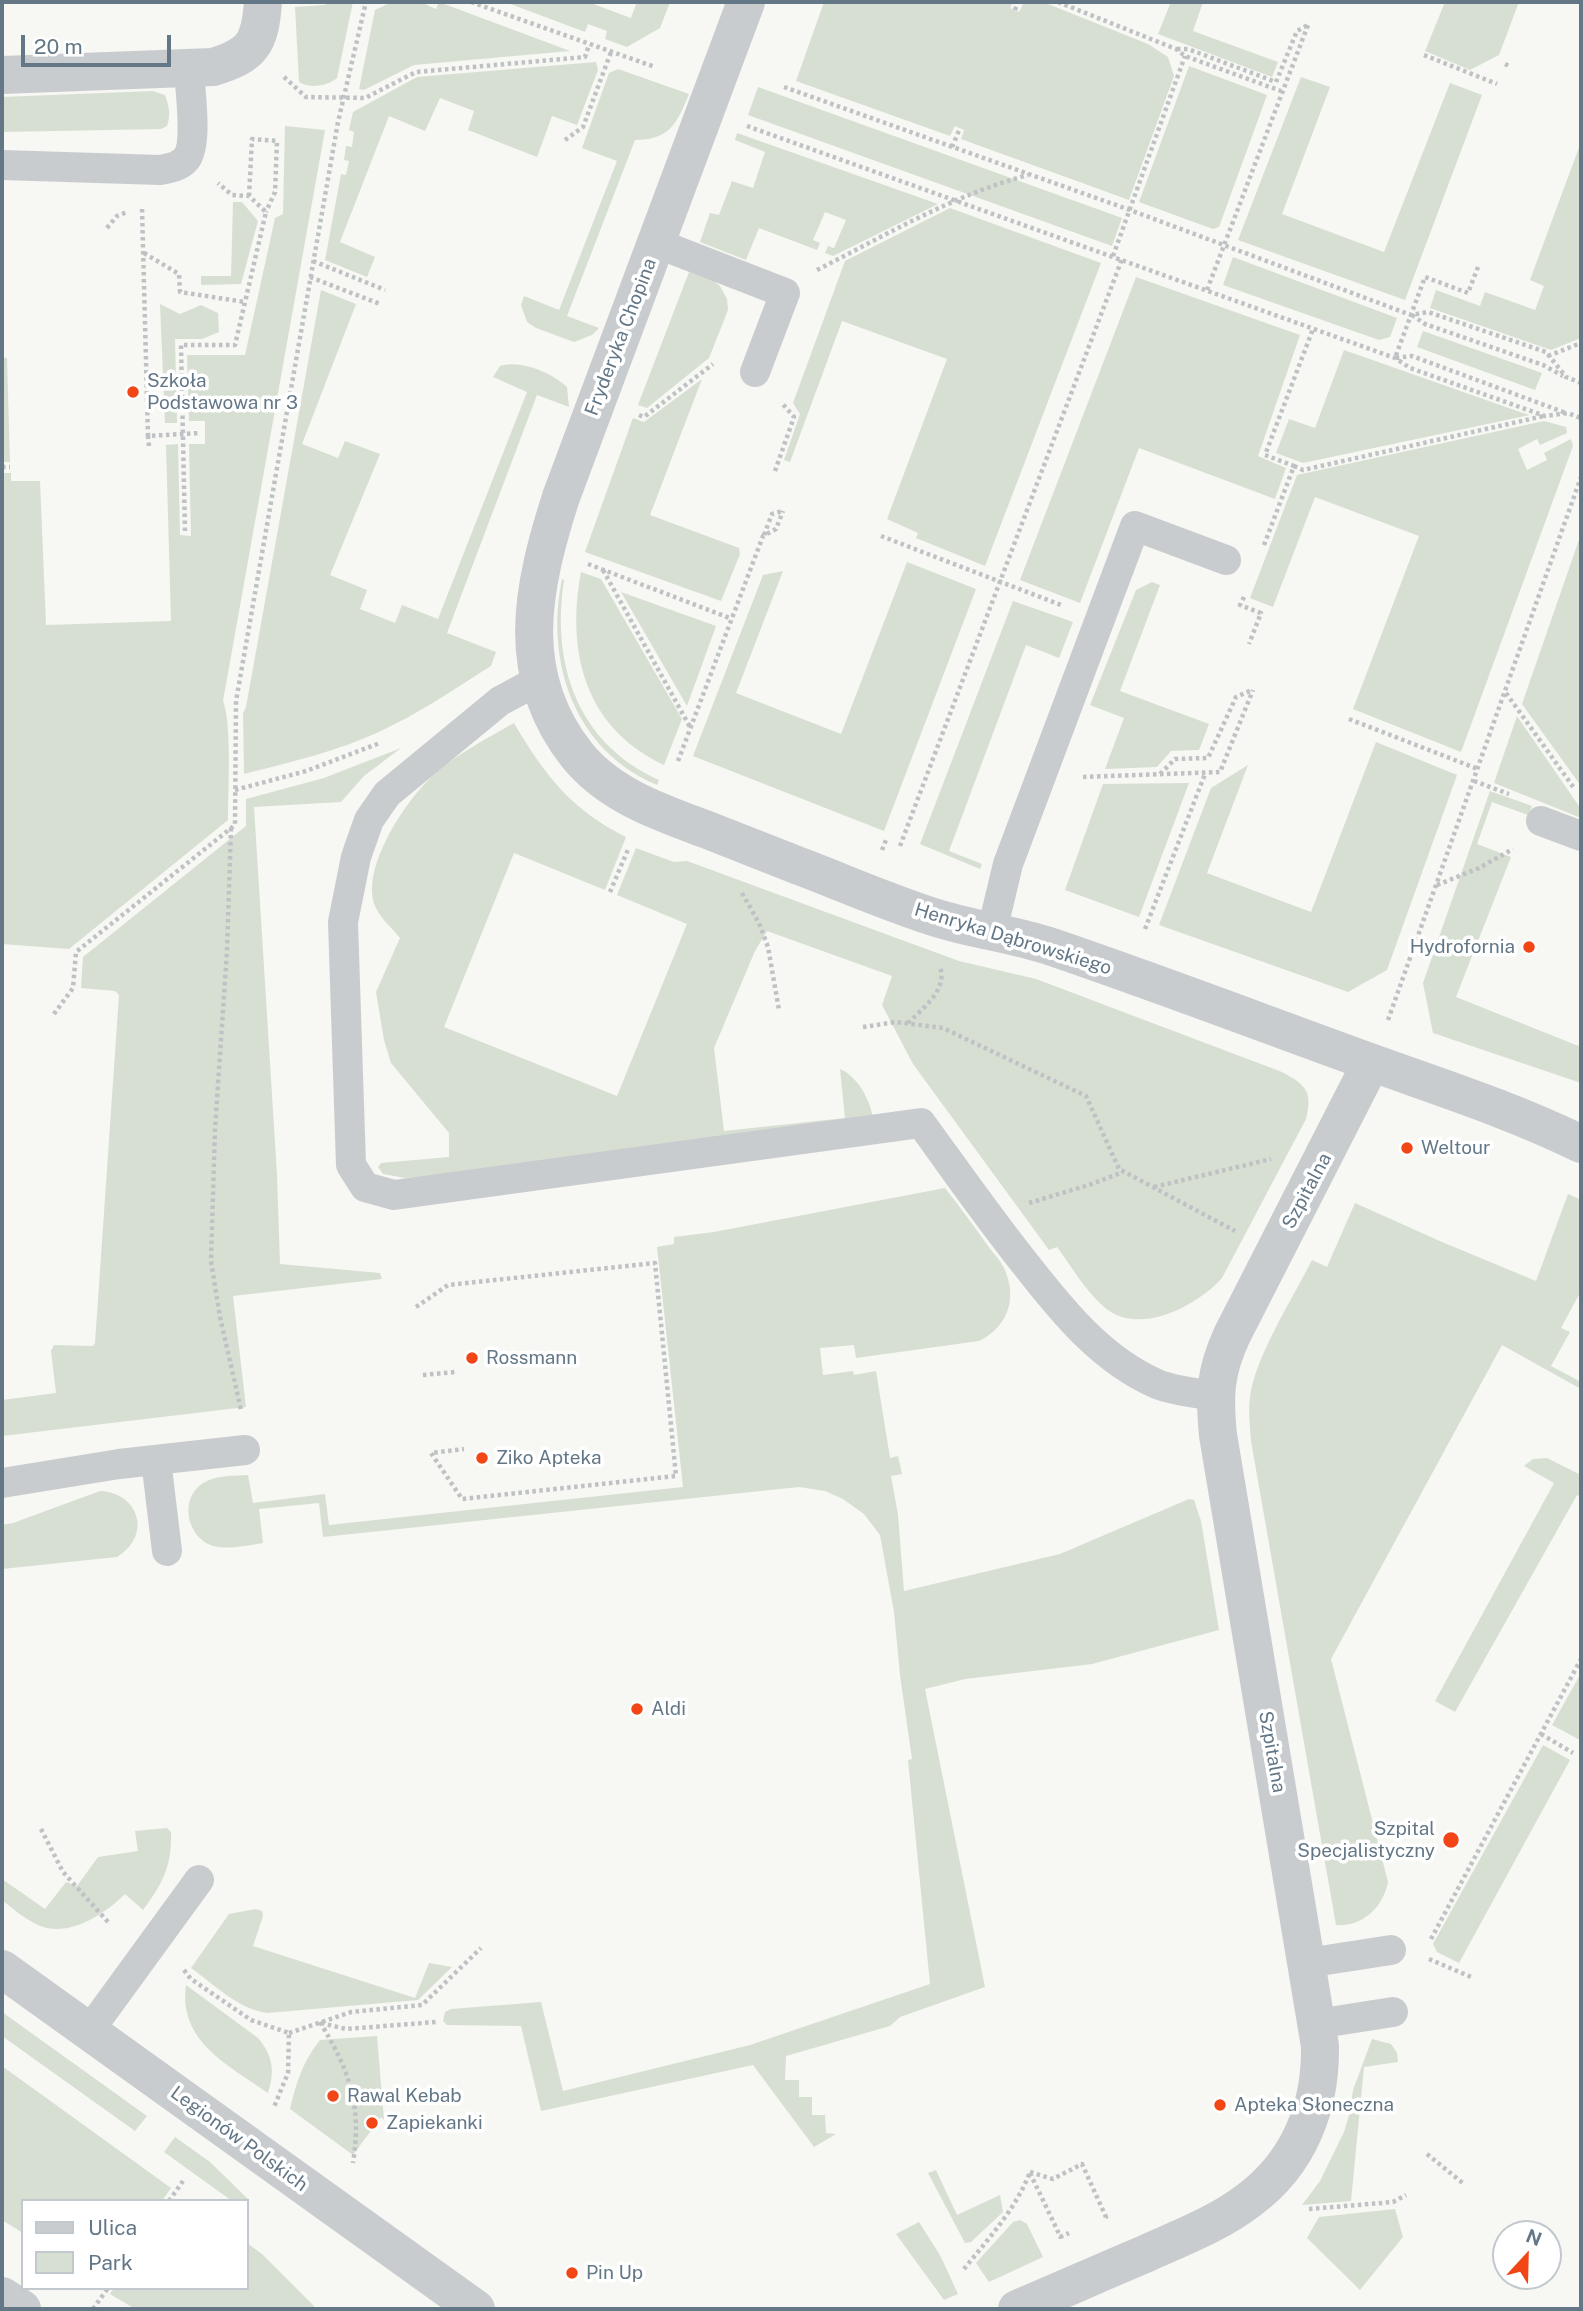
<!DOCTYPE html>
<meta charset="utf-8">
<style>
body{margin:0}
#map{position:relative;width:1583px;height:2311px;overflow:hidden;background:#f7f7f3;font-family:"Public Sans",sans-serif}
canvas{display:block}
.frame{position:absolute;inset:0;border:4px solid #637787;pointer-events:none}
.legend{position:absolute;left:21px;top:2199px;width:228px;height:91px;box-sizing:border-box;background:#fff;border:2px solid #c1c9cf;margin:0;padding:9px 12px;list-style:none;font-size:21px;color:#637787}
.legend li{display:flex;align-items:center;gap:14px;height:35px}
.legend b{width:35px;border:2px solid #c1c9cf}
.north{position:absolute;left:1492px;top:2220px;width:70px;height:70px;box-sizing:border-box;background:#fff;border:2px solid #c1c9cf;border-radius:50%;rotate:22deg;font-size:19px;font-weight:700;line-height:28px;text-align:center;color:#637787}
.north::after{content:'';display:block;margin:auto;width:24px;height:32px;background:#f34617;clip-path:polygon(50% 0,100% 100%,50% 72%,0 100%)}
.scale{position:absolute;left:21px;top:35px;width:150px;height:32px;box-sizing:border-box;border:4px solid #637787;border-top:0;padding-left:9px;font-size:21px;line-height:24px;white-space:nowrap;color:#637787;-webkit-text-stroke:5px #fff;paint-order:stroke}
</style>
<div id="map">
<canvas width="1583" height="2311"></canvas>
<div class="frame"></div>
<ul class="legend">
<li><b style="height:9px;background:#c9cccf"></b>Ulica</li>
<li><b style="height:19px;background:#d7dfd3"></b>Park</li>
</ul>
<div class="north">N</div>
<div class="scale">20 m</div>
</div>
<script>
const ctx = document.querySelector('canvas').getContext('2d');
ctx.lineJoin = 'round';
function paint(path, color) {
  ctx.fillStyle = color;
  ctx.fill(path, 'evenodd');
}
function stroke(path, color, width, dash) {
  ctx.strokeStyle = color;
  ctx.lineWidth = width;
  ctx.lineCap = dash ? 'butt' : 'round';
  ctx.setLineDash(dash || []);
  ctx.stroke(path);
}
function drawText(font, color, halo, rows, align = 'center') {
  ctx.font = font + ' "Public Sans",sans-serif';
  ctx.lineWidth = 7;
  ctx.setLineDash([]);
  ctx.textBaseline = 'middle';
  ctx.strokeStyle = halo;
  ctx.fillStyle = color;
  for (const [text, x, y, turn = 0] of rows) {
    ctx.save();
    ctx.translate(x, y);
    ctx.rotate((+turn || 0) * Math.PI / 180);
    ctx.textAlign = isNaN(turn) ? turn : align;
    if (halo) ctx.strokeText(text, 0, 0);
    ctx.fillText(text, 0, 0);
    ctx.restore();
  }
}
const green = new Path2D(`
 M 325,2 L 353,2 L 337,78 C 327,86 311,89 299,82 L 295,7 L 325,5 Z
 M 392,2 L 420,2 L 436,9 L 439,2 L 570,51 L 414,65 L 364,90 L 359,89 L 375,10 Z
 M 505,2 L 588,2 L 631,18 L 637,2 L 670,2 L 660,28 L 627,47 L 605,39 L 607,31 L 588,24 L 585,32 Z
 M 824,2 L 1013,2 L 1010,8 L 1019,12 L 1024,2 L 1043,2 L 1148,44 L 1168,57 L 1174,76 L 1129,200 L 961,139 L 964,130 L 955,126 L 950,136 L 796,81 Z
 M 1171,2 L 1203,2 L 1193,31 L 1278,62 L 1272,77 L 1158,34 Z
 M 1445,2 L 1519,2 L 1499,55 L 1470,70 L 1425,51 Z
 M 596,62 L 598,70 L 577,125 L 552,116 L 537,157 L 468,130 L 474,111 L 440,98 L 425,131 L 389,116 L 340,242 L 375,257 L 367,277 L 325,260 L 341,174 L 346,175 L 349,161 L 344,160 L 346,146 L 352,147 L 354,132 L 349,130 L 353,112 L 417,77 Z
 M 1189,66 L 1267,95 L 1219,227 L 1213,229 L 1139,202 Z
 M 618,69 L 689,94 C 677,124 669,140 635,140 L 567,316 L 599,328 L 592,335 L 574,342 L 536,328 L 527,322 L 521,305 L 524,296 L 559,310 L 617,161 L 582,148 L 609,73 Z
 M 1301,77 L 1330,87 L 1282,214 L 1384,252 L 1450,83 L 1482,95 L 1405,300 L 1238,240 Z
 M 758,87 L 1122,218 L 1112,246 L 748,115 Z
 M 153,91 L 165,95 C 169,105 171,116 167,126 L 161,129 L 2,132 L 2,97 Z
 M 285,126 L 325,130 L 223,701 C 232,724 228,792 228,820 L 69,949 L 2,944 L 2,473 L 11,473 L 11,481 L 40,481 L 46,625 L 171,621 L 166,445 L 178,444 L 180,535 L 191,536 L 189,444 L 205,444 L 205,421 L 189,421 L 187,355 L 245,355 L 275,218 L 283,214 Z
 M 737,133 L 938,204 L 833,256 L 825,253 L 828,246 L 834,248 L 846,220 L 825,212 L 813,240 L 820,243 L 817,250 L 759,228 L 746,260 L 700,242 L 710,213 L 719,215 L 732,181 L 753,188 L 765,152 L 735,140 Z
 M 1581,142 L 1581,338 L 1551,350 L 1430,308 L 1436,290 L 1480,306 L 1485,292 L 1535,310 L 1544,286 L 1530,280 Z
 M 233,202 L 242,202 L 258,221 L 241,284 L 201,285 L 201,276 L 231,276 Z
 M 950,208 L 1101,263 L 985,566 L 916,538 L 918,533 L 887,519 L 947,359 L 842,321 L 790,462 L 784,460 L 800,414 L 793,403 L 845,261 Z
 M 1233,257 L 1397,318 L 1390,337 L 1379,340 L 1223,285 Z
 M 689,272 L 709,277 L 720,286 L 727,299 L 728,310 L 709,358 L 647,408 L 638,405 Z
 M 1136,277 L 1300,335 L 1258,456 L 1286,468 L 1275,499 L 1139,448 L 1080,603 L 1020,580 Z
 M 321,290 L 356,304 L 302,444 L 338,458 L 345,441 L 380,454 L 330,575 L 367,590 L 360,609 L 395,623 L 402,605 L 438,619 L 527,392 L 493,377 L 500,366 C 520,359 553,373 567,387 L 569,407 L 537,395 L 447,633 L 496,652 L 491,666 C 459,686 427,708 393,725 C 347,749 295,761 244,774 L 243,713 L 246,707 Z
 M 160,304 L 180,314 L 201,305 L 218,313 L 219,332 L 202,339 L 175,339 L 177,423 L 165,423 Z
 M 1423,331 L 1542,373 L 1535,390 L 1417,347 Z
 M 1344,350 L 1520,412 L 1530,415 L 1303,463 L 1276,453 L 1289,419 L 1315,428 Z
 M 2,357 L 7,358 L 10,462 L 2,462 Z
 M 702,379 L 650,515 L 739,548 L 740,554 L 721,601 L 585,552 L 633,418 L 644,422 Z
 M 1544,421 L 1566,427 L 1567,433 L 1540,445 L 1537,439 L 1518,449 L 1527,470 L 1547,460 L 1544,453 L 1571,439 L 1573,446 L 1461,752 L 1353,709 L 1419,536 L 1315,497 L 1273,607 L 1250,598 L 1297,475 Z
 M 1581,534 L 1581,786 L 1522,704 Z
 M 907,562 L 976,589 L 884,831 L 693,756 L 763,575 L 783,571 L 736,693 L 841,734 Z
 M 581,572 L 601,579 L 682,719 L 664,765 C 585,728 566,652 581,572 Z
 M 562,579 L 564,580 C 551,664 577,743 659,780 L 657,785 C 574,750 545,662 562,579 Z
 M 1152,582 L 1160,585 L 1120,691 L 1209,724 L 1199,750 L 1171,751 L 1157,767 L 1105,769 L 1124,718 L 1090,705 L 1136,590 Z
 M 621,592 L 716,626 L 687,706 Z
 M 1013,601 L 1073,622 L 1059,658 L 1026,645 L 949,851 L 982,864 L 980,869 L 920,844 Z
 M 1517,716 L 1581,809 L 1581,818 L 1494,783 Z
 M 514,723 C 544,774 571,810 626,837 L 605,890 L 514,853 L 444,1027 L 617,1096 L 687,924 L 617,895 L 636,848 L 674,862 L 687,861 L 959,961 L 1036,979 L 1282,1072 C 1306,1085 1313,1092 1306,1119 L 1222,1278 C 1197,1306 1137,1338 1103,1306 C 1085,1290 1071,1266 1057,1247 L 1049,1250 L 913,1064 L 882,1005 L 892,976 L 767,931 L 755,951 L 714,1048 L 724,1131 L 845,1118 L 840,1069 C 857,1076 870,1099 873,1118 L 423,1177 L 405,1178 L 383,1174 L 378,1167 L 381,1163 L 449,1157 L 449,1133 L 391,1063 L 384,1040 L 376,992 L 400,938 C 393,929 381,919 376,908 C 358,870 408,796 437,772 C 460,752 488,738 514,723 Z
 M 1376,742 L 1457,775 L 1387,970 L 1348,992 L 1159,925 L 1211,788 L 1248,765 L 1207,873 L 1311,912 Z
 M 401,748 L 364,776 L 341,802 L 254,807 L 277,1175 L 280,1264 L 380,1273 L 382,1279 L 233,1296 L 246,1407 L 2,1436 L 2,1400 L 56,1393 L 51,1351 L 54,1345 L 93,1346 L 95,1343 L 119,995 L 115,991 L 81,988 L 83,957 L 246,826 L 246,799 L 324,778 Z
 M 1189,783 L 1139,917 L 1065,890 L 1103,784 Z
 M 1490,791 L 1532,806 L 1528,815 L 1492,802 L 1477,844 L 1511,857 L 1456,997 L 1581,1047 L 1581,1083 L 1433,1033 L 1423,983 Z
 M 945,1188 C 960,1207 974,1226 988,1246 C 994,1254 1003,1263 1006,1273 C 1017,1301 1006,1328 979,1341 L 856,1358 L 854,1345 L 820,1348 L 823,1375 L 853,1371 L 854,1375 L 876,1371 L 890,1458 L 898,1456 L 902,1474 L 891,1476 L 898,1515 L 904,1591 L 1060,1554 L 1189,1499 L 1194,1500 L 1201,1521 L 1219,1630 L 1092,1664 L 965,1679 L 925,1689 L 985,1987 L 900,2017 L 890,2026 L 786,2056 L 785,2080 L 799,2080 L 799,2097 L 812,2097 L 812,2115 L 825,2115 L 826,2133 L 836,2134 L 814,2147 L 753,2065 L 541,2111 L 521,2026 L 447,2025 L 443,2021 L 445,2012 L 451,2009 L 541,2002 L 563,2091 L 750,2045 L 930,1984 L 908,1760 L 912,1759 L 900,1675 L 894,1612 L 880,1535 L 864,1514 L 843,1499 L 825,1491 L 799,1487 L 323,1537 L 319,1503 L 259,1509 L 263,1543 C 249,1545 233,1549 219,1547 C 188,1544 176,1498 205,1482 C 218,1475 234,1476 248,1475 L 253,1503 L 325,1494 L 329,1525 L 683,1487 L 657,1247 L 674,1244 L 674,1237 L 714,1232 Z
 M 1568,1194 L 1581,1200 L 1581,1291 L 1561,1328 L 1570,1332 L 1551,1366 L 1581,1382 L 1581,1389 L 1502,1345 L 1331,1659 L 1388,1882 C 1383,1907 1363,1927 1336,1925 L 1251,1441 C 1250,1426 1248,1412 1250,1397 C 1255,1357 1293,1298 1312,1260 L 1327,1267 L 1355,1203 L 1442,1242 L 1536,1281 Z
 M 1547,1458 L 1581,1475 L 1581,1497 L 1577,1495 L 1455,1712 L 1435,1701 L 1554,1483 L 1524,1466 L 1533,1459 Z
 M 100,1491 C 140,1493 152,1536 117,1557 L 2,1569 L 2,1525 L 13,1523 Z
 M 1581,1673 L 1581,1738 L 1580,1740 L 1552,1725 Z
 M 1543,1745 L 1570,1760 L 1459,1963 L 1437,1952 L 1433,1944 Z
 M 167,1828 L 171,1832 C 172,1866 163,1883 143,1910 L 125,1894 C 105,1914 67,1939 38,1925 C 25,1919 13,1909 2,1900 L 2,1879 L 45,1909 L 66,1882 L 77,1886 L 98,1857 L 138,1851 L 135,1831 Z
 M 256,1909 L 262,1911 L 263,1916 L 253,1946 L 415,1998 L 429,1963 L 452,1967 L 418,2000 L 267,2013 C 238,2009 215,1985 191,1968 L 229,1914 Z
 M 186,1985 L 258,2038 C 273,2056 275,2071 268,2093 C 228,2065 178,2041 186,1985 Z
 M 2,2012 L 147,2116 L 135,2131 L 2,2036 Z
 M 377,2036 L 384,2120 L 381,2117 L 353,2155 L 290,2109 C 296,2083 303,2061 320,2040 Z
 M 1372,2039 L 1391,2044 L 1397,2053 L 1398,2062 L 1364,2067 L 1351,2201 L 1302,2205 L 1320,2181 L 1344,2132 L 1349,2115 L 1353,2090 Z
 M 2,2066 L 171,2188 L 162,2201 L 23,2201 L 23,2233 L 2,2220 Z
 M 175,2137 L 210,2162 L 248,2199 L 247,2201 L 232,2201 L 164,2152 Z
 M 936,2170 L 957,2215 L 1000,2195 L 1003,2212 L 971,2242 L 965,2243 L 928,2173 Z
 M 1395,2209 L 1403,2237 L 1360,2290 L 1307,2238 L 1319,2217 Z
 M 1020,2220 L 1027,2224 L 1043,2257 L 989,2282 L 976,2263 L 1013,2222 Z
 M 919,2222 L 941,2257 L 958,2294 L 944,2300 L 896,2234 Z
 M 247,2243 L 262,2254 L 317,2309 L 135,2309 L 110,2294 L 114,2288 L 247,2288 Z`);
const path = new Path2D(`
 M 471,2 L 655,67
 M 1058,2 L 1176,49 L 1185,56 L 1281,91
 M 1015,10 L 1018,2
 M 1177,49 L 1188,49 L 1276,82 L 1297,31 L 1308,25
 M 1424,55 L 1497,84
 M 1505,64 L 1511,67
 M 284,77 L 306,97 L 365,98 L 416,72 L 585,57 L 589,45
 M 784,87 L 1130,210 L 1411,315 L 1428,312 L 1546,352 L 1566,377 L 1581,383
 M 747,126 L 1395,358 L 1410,368 L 1545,416 L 1568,413 L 1581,418
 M 565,140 L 583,127 L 611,52
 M 952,147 L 960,128
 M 249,196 L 252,139 L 277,141 L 275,192 L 266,212
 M 142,209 L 148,436
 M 107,228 L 117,216 L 127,212
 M 144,253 L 179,274 L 180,292 L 245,302
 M 1113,256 L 1185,56
 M 313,261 L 385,290
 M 1478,267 L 1468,293 L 1425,277 L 1395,358 L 1412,356 L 1566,413
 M 817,270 C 886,235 953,195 1028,175
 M 310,277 L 380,304
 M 1207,290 L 1308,25
 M 1412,315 L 1425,324 L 1543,365 L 1563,376
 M 1548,356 L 1581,343
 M 639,415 L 644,417 L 713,364
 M 149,446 L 148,436 L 200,433
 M 1294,466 L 1303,470 L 1544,416
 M 2,467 L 10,467
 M 775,471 L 794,417 L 781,402
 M 185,531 L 181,345 L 235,345 L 266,212 L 249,196 L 232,195 L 218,183
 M 764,535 L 772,514 L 783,511
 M 881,536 L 1061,605
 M 1264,545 L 1294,466 L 1265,455 L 1313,329
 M 588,564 L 732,619
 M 603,570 L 690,727
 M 1244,597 L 1240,605 L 1261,613 L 1249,644
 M 1506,693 L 1574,788
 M 1349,719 L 1478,769
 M 678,761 L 763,536 L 776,529 L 783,511
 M 1160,774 L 1175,759 L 1208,758 L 1236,697 L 1252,690
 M 1083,777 L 1220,772 L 1253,690
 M 1474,781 L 1509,794
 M 235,790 L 306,771 L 380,743
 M 231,828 L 227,951 L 215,1129 L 211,1261 L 220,1317 L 241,1410
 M 900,846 L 1122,259
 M 882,850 L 886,840
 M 1437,885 L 1479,868 L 1513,849
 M 610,892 L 629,847
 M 742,893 L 759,923 L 768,947 L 779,1010
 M 1145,929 L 1205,774
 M 54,1014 L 73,988 L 76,952 L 235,825 L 236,701 L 338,122 L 366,2
 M 1388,1020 L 1581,477
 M 908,1023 C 922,1009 948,990 940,967
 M 863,1027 L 896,1022 L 943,1028 L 1086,1096 L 1119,1169 L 1235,1231
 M 1154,1187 L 1271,1159
 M 1029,1203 L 1089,1185 L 1123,1172
 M 416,1307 L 448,1285 L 655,1263 L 676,1476 L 462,1499 L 431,1453 L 464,1449
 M 423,1375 L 455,1372
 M 1541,1734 L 1573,1753
 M 41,1829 L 63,1872 L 109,1923
 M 1431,1939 L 1581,1659
 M 1429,1959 L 1471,1977
 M 184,1970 L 191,1979 L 251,2020 L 289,2033 L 288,2073 L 274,2107
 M 320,2022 C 350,2072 362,2105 353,2163
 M 321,2023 L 346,2029 L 436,2022
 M 289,2033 L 351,2012 L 422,2005 L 481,1948
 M 1427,2154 L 1464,2184
 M 1030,2172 L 1053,2179 L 1082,2164 L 1106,2217 L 1103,2219
 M 1030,2173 L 1061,2238
 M 169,2201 L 183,2181
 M 1309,2209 L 1393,2202 L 1406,2195
 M 1060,2237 L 1069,2233
 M 964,2269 C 988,2239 1016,2209 1030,2172
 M 93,2309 L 108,2288`);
const service = new Path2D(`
 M 2,165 L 160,170 C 170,168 179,167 186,159 C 198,145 190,89 189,70
 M 656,243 L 785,293 L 755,372
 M 539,680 L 500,701 L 387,794 L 369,820 L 356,857 L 343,922 L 351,1165 L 365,1187 L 394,1195 L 921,1123 C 956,1171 990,1220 1027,1266 C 1063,1312 1102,1360 1157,1384 C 1174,1391 1196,1393 1215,1396
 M 1541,821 L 1581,836
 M 992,931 L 1008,864 L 1135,526 L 1226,560
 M 156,1460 L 167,1551
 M 2,1483 L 119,1464 L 245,1450
 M 1307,1963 L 1391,1950
 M 1316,2024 L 1393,2012
 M 89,2031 L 199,1880`);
const minor = new Path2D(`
 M 746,2 L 561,497 C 532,588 513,674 577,755 C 609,795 659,812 705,829 C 735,841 764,852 794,864 C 842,882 891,904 940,919 C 977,930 1016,935 1052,947 C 1155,982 1257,1021 1359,1058 C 1433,1085 1510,1109 1581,1144
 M 2,75 L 213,67 C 253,55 260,43 263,2
 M 2,2296 L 22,2309
 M 1017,2309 C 1060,2291 1102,2272 1145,2254 C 1180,2238 1218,2224 1249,2200 C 1299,2163 1321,2107 1320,2046 L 1218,1435 C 1214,1395 1215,1372 1232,1335 L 1371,1063`);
const tertiary = new Path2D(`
 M 2,1969 L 476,2309`);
const markers = [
 [133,392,7,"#f34617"],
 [1529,947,7,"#f34617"],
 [1407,1148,7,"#f34617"],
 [472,1358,7,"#f34617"],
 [482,1458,7,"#f34617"],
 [637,1709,7,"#f34617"],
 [1451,1840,9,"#f34617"],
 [333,2096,7,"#f34617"],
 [1220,2105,7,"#f34617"],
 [372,2123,7,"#f34617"],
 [572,2273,7,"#f34617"]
];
const streetNames = [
 ["Fryderyka Chopina",621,337,-69],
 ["Henryka Dąbrowskiego",1013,939,17],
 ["Szpitalna",1307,1191,-62],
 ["Szpitalna",1272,1752,80],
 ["Legionów Polskich",239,2139,36]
];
const poiNames = [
 ["Szkoła",147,381],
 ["Podstawowa nr 3",147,403],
 ["Hydrofornia",1515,947,"right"],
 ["Weltour",1421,1148],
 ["Rossmann",486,1358],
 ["Ziko Apteka",496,1458],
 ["Aldi",651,1709],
 ["Szpital",1435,1829,"right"],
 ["Specjalistyczny",1435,1851,"right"],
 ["Rawal Kebab",347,2096],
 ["Apteka Słoneczna",1234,2105],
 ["Zapiekanki",386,2123],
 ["Pin Up",586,2273]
];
paint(green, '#d7dfd3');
stroke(path, '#bfc2c4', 4.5, [3.5, 3.5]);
stroke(service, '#c9cccf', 30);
stroke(minor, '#c9cccf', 38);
stroke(tertiary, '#c9cccf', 38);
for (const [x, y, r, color] of markers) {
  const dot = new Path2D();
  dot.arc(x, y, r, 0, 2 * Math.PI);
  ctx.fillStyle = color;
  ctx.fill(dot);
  stroke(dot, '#fff', 2.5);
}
drawText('19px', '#637787', '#fff', streetNames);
drawText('19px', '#637787', '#fff', poiNames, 'left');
</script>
